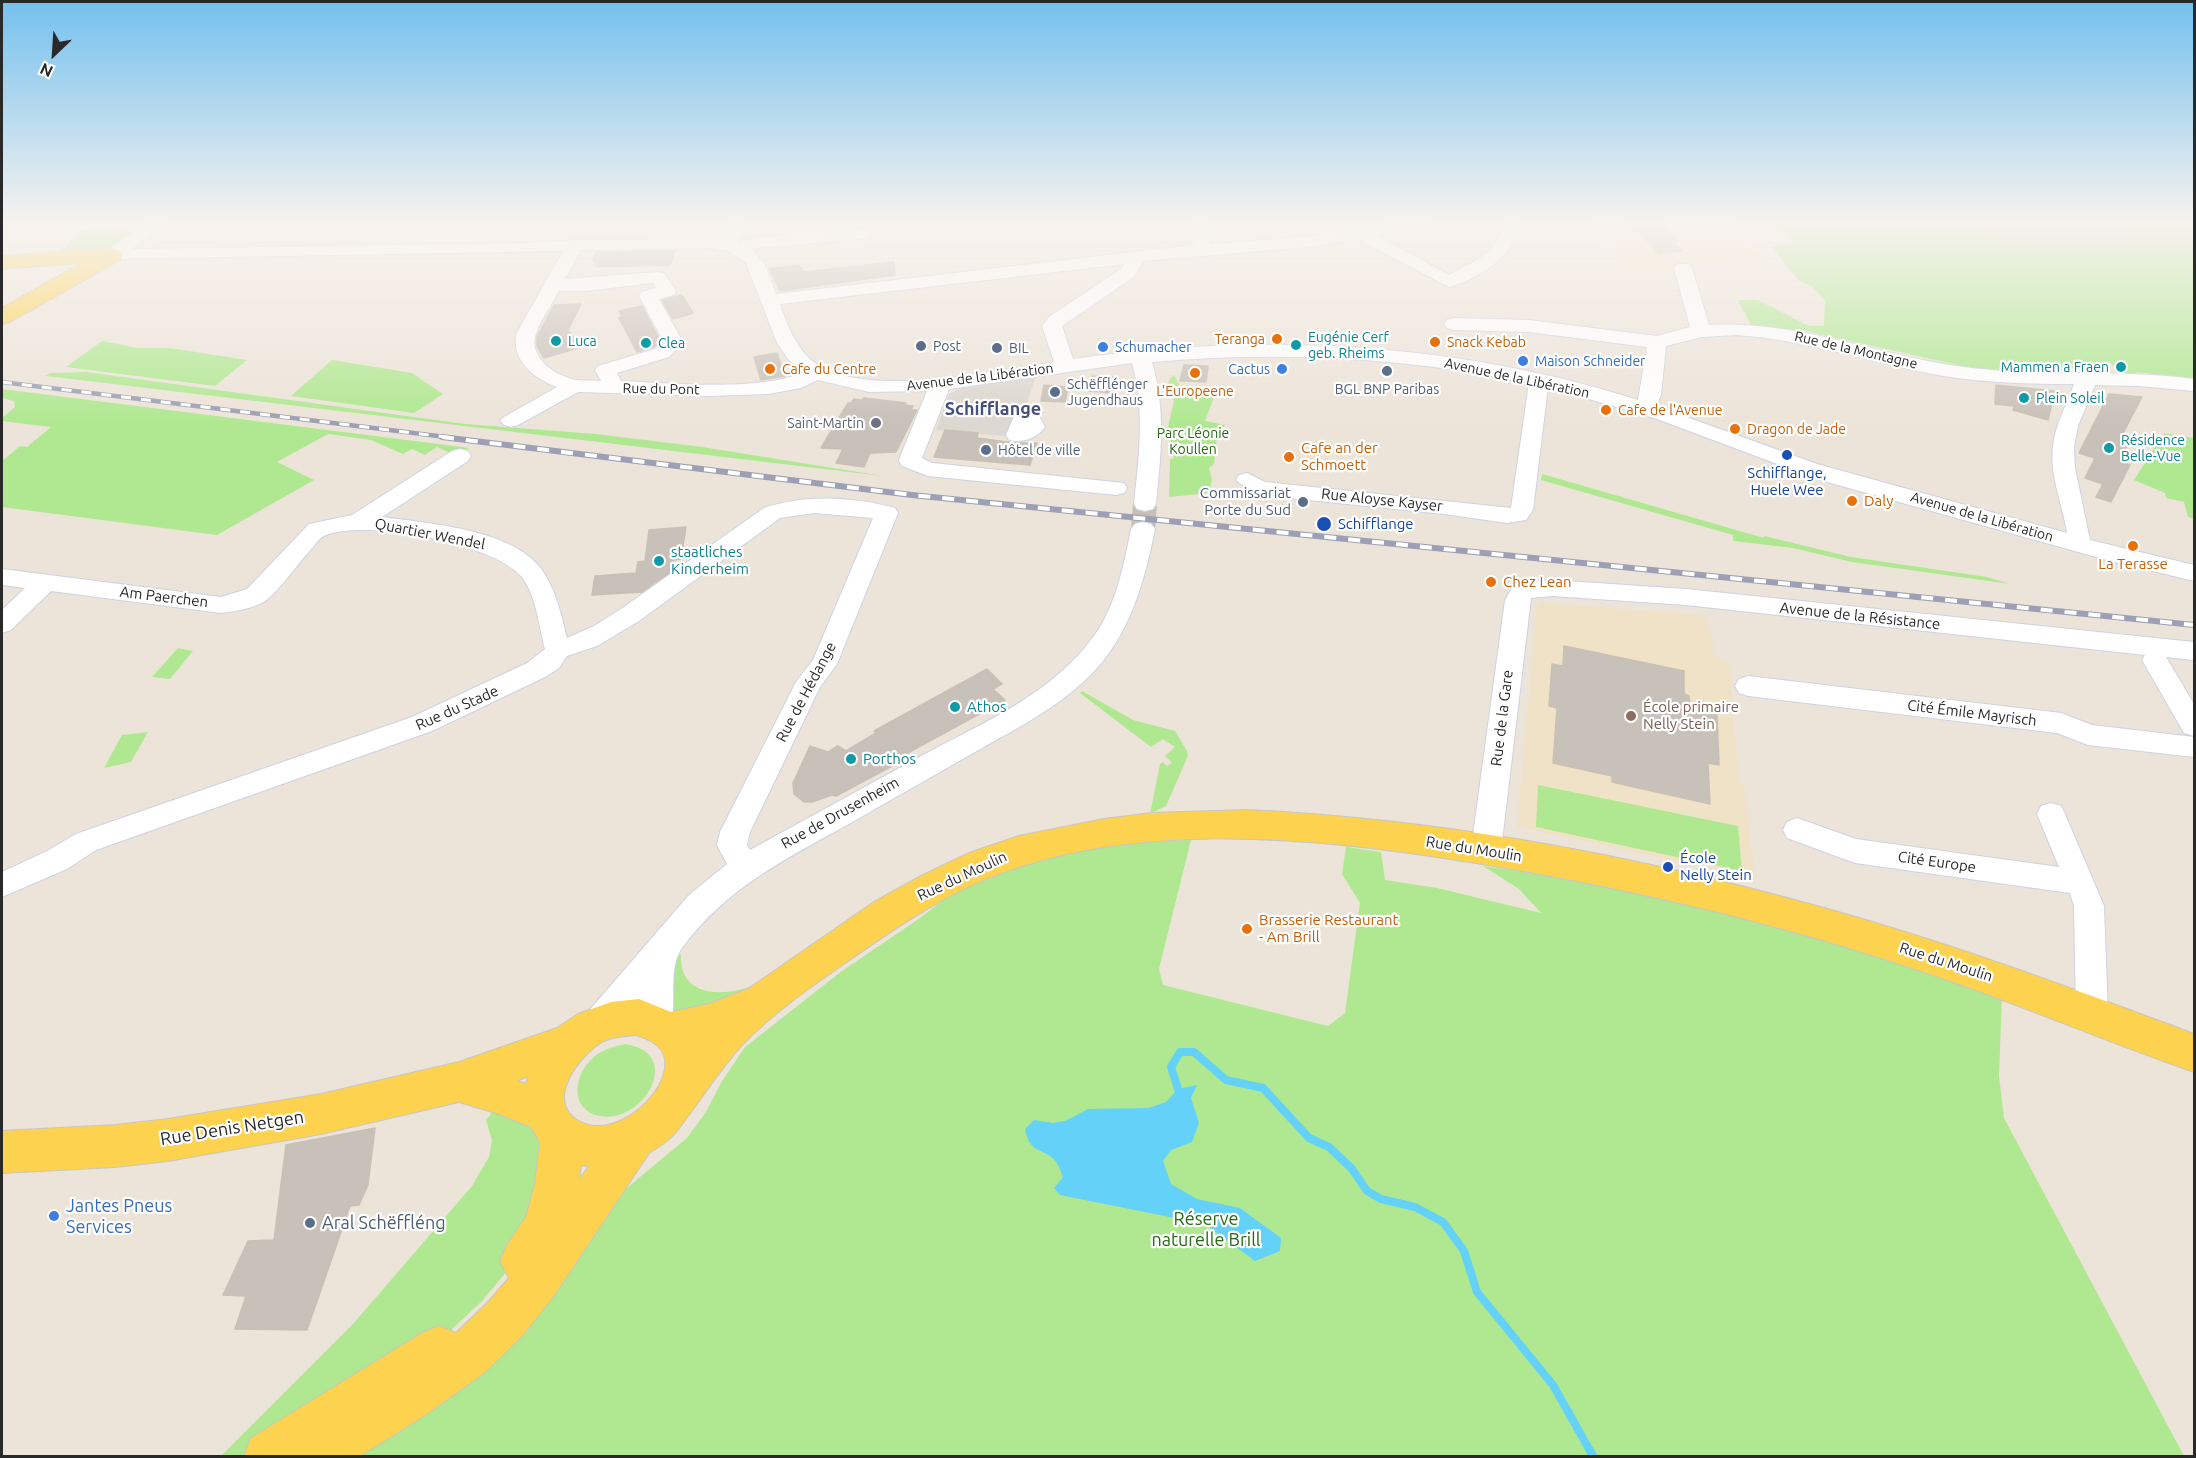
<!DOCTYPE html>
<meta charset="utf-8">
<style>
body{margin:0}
#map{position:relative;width:2196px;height:1458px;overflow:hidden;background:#ede4d9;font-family:Ubuntu,sans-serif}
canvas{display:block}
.frame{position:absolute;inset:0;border:3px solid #292929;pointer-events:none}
.north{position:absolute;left:24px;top:24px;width:60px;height:60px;-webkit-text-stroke:4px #fff;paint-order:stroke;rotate:205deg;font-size:16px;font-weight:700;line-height:24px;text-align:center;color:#292929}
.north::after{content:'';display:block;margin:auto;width:21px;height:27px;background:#292929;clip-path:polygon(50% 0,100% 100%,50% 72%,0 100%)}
</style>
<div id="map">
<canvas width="2196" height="1458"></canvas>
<div class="frame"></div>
<div class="north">N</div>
</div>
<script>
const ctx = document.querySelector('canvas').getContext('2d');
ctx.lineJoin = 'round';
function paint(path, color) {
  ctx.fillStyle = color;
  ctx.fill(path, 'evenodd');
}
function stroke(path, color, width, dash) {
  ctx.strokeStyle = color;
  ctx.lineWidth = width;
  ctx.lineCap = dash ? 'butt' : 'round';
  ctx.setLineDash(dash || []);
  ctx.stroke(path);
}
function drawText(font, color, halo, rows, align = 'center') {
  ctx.font = font + ' Ubuntu,sans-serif';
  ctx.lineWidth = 4.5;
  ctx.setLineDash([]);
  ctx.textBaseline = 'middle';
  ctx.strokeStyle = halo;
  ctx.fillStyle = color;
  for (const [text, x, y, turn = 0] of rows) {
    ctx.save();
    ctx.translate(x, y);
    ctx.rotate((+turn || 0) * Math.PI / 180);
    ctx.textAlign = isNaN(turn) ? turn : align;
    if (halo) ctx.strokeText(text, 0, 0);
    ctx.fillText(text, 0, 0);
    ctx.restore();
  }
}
const education = new Path2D(`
 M 1595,222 L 1731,222 L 1764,258 L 1676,264 L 1677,273 L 1625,270 L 1615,251 Z
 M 1540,603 L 1705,615 L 1714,645 L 1713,655 L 1730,664 L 1738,778 L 1739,783 L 1744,784 L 1755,878 L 1517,827 L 1537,606 Z`);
const green = new Path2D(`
 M 1774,222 L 2194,222 L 2194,378 L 2135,372 L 2138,376 C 2125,374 2116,372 2109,361 L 2059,371 L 2009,371 L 1967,367 L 1800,330 L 1752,327 L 1738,300 L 1758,300 L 1809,326 L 1824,326 L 1825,300 L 1812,286 L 1799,281 L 1772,247 L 1793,242 Z
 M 115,229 L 138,230 L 107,249 L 60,252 L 80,230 Z
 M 102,341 L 138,348 L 170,348 L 247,360 L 215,386 L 66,367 Z
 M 332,360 L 412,373 L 443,394 L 414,413 L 291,396 Z
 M 86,372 L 465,424 L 596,434 L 702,447 L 883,476 L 46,376 L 50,373 Z
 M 1174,375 L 1180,387 L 1212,390 L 1216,392 L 1205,421 L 1225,425 L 1217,438 L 1214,464 L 1209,468 L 1212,480 L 1209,493 L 1169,497 L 1170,460 L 1174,458 L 1168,427 L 1174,401 L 1168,384 L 1170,378 Z
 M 2,389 L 470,448 L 452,454 L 437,447 L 425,455 L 412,449 L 403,454 L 371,440 L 328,434 L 277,462 L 314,480 L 217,535 L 2,507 L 2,461 L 20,446 L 27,447 L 51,427 L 2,421 L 2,418 L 15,407 L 14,401 L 2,398 Z
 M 2164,433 L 2194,438 L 2194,519 L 2188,517 L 2184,502 L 2166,498 L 2165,493 L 2134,480 Z
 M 1542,474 L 1764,538 L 1764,536 L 1851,557 L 1987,577 L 2010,584 L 1852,562 L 1793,548 L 1733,541 L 1733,535 L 1541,480 Z
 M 178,648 L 193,651 L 170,679 L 152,677 Z
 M 1082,691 L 1133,720 L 1175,731 L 1187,751 L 1188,756 L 1166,806 L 1150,814 L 1160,764 L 1163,762 L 1167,766 L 1172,763 L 1165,756 L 1175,747 L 1163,739 L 1151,747 L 1080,693 Z
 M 148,732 L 131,762 L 104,768 L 122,735 Z
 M 1538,785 L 1738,826 L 1742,871 L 1536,827 Z
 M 1191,840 L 1159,969 L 1163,985 L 1328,1026 L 1345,1013 L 1360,903 L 1342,874 L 1346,847 L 1381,852 L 1385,880 L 1437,888 L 1541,913 L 1519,889 L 1483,866 C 1661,890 1831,940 2002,995 L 1999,1076 L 2004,1118 L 2184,1456 L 346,1456 L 417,1412 L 628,1187 L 687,1138 L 706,1112 L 722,1081 L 745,1047 L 842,971 L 920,918 L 956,890 L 1009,867 L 1076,851 L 1141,842 Z
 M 677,954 L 681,955 C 679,997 723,997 752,986 L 756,991 L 678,1015 L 671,1009 L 668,977 Z
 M 625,1044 C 685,1053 644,1124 600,1116 C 571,1111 573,1079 589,1062 C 598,1051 611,1047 625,1044 Z
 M 494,1110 L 531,1125 L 542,1150 L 547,1184 L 513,1264 L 482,1301 L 448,1333 L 259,1456 L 221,1456 L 353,1324 L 472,1186 L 489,1157 L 492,1140 L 486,1120 Z`);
const cemetery = new Path2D(`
 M 1943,222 L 2121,222 L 2131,229 L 2159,223 L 2162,230 L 2169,234 L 2183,229 L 2194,234 L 2194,239 L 2176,245 L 2080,247 L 2018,244 Z`);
const plaza = new Path2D(`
 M 1036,376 L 1016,437 L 936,430 L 949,394 L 957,390 L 968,386 Z`);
const water = new Path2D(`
 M 1197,1085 L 1191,1098 L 1199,1123 L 1192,1142 L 1171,1150 L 1163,1161 L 1171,1184 L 1197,1199 L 1240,1208 L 1281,1238 L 1280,1251 L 1255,1261 L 1205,1224 L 1060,1195 L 1054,1188 L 1063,1177 C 1053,1141 1031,1162 1025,1129 L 1034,1120 L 1053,1123 L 1065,1121 L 1088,1109 L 1149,1108 L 1166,1102 L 1178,1089 Z`);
const stream = new Path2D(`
 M 1178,1089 L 1171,1067 L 1180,1052 L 1194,1052 L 1226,1080 L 1263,1088 L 1309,1138 L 1329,1147 L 1352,1169 L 1367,1191 L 1381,1199 L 1415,1207 L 1443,1222 L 1464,1251 L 1477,1292 L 1553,1385 L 1593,1456`);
const building = new Path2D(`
 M 1627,222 L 1658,222 L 1678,241 L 1673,242 L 1682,251 L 1659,253 Z
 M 675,251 L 670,265 L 597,267 L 593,259 L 596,252 Z
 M 894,262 L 895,275 L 780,291 L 769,269 L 798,265 L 804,272 Z
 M 682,295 L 693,313 L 673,319 L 662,300 Z
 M 581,304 L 568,330 L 581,347 L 544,358 L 537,346 L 537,337 L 554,305 Z
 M 642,306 L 660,341 L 654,347 L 637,352 L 619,318 L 622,317 L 619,311 Z
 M 777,353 L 785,376 L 761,380 L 754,357 Z
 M 1184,365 L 1208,366 L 1206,382 L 1180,381 Z
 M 1092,376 L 1116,377 L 1114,393 L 1089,391 Z
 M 1044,385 L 1068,387 L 1065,402 L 1041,401 Z
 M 1996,385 L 2055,391 L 2048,420 L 2013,410 L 2014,406 L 1995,404 Z
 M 2109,394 L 2142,397 L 2121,437 L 2130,440 L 2120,462 L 2130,465 L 2111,502 L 2096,497 L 2103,484 L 2085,478 L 2095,458 L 2079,453 Z
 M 864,398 L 906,403 L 905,405 L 913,406 L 911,410 L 917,410 L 896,452 L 870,453 L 864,467 L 836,463 L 843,449 L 821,448 L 848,403 L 851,403 L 854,399 L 862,400 Z
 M 945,430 L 978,433 L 977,438 L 1014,443 L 1037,443 L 1030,465 L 934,457 Z
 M 686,527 L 681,559 L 674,560 L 672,571 L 642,592 L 592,595 L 595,576 L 636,573 L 638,562 L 645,561 L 649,530 Z
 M 1564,646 L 1684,671 L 1684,694 L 1689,696 L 1690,709 L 1717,714 L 1719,765 L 1708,763 L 1710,804 L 1612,782 L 1612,776 L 1553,763 L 1557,708 L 1549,706 L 1552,664 L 1563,666 Z
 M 987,669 L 1002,684 L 993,689 L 1005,700 L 891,762 L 892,766 L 836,796 L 832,795 L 812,802 L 804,802 L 794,794 L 793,783 L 810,746 L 828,752 L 838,746 L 846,751 L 876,733 L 874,731 Z
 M 375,1128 L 368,1185 L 359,1205 L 350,1206 L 307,1330 L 235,1329 L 246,1296 L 223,1295 L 248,1241 L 274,1240 L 286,1145 Z`);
const minorTunnel = new Path2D(`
 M 1143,529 L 1145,504`);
const minor = new Path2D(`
 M 150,222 L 170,222 L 132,249 L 524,243 L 575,240 L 722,239 L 729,222 L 746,222 L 744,232 L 737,243 L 739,243 L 753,238 L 862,229 L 868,230 L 871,234 L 868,238 L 862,239 L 757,248 L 753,250 L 765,265 L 776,294 L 1193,245 L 1191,222 L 1207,222 L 1210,244 L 1307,237 L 1345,230 L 1348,226 L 1354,225 L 1362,227 L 1395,222 L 1430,222 L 1428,226 L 1376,235 L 1449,275 C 1474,261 1499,253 1503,222 L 1519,222 C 1520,253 1477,280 1449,287 L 1357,239 L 1307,247 L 1143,261 L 1134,277 L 1062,326 L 1073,359 C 1260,332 1457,342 1638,400 L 1647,347 L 1529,332 L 1454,330 L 1447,328 L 1444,324 L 1447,320 L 1454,318 L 1529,320 L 1657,336 L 1690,327 L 1674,268 L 1677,264 L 1689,264 L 1692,268 L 1709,325 C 1802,320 1882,358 1972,368 C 2047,377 2120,369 2194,379 L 2194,391 L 2138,386 L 2095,385 L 2078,426 L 2074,447 L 2075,468 L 2090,540 L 2194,565 L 2194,581 L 2107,560 L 1820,480 L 1657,419 L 1548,387 L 1533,510 L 1526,520 L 1507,523 L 1444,514 L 1260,495 L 1252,493 L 1236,480 L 1239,475 L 1247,473 L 1265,482 L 1511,508 L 1529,383 C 1406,357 1277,351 1152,362 C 1166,409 1161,456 1156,504 L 1153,509 L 1145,511 L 1137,509 L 1134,504 C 1139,457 1145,410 1132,363 L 949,389 L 922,458 L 932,463 L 1124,483 L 1127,488 L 1124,493 L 1116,495 L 928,476 L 902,466 L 899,461 L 900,457 L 927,391 L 869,392 L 818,380 L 801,388 L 768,394 L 709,396 L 578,392 L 518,425 L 511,427 L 504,425 L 500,421 L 504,417 L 557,387 C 533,378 512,361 516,334 L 563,251 L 106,259 L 103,255 L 106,251 ZM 712,248 L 730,252 L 746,263 L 777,343 L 788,359 L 803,372 C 761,392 669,383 621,381 L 617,373 L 669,357 L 683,342 L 659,299 L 674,295 L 676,291 L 664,273 L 658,272 L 565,279 L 581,250 ZM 1125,264 L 1121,269 L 1049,317 L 1042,326 L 1054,362 C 995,371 859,401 811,360 C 795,345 787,325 780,304 ZM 653,283 L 656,288 L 641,292 L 639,296 L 663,341 L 655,349 L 598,366 L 595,370 L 601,381 C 593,380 584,381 577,380 C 557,377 530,359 535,337 C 539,321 552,305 559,291 L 586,291 ZM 1737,335 C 1806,340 1870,362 1938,375 C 1983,383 2029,384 2074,384 C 2067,405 2055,424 2053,446 C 2049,475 2063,505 2067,533 L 1817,464 L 1656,406 L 1661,395 L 1666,346 L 1702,337 Z
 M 1023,410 L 1039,416 L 1045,427 C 1036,439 1023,443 1009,440 L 1006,435 L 1016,412 Z
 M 460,449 L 468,451 L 471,456 L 468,461 L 382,517 C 426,523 507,529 538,565 C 555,585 561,614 567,638 L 594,626 L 621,609 L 764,508 C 806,494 853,497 895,508 L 898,513 L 837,664 L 820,687 L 750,832 L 747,845 L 750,850 C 808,818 867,786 925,754 C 985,722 1053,693 1094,636 C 1116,606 1124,564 1131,529 L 1135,524 L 1143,522 L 1151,524 L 1155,529 C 1147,569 1137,609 1115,644 C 1086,691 1036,718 989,744 C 942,771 894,798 847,825 C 784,860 726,888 682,948 C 666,970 679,1009 669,1032 L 657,1036 L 645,1032 L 641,1021 L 640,999 L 611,1035 L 599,1039 L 587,1035 L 583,1024 L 587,1013 L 689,895 L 727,864 L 717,845 L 720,832 L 796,682 L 813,660 L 873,518 L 814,513 L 780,518 L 639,621 L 597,646 L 567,656 L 559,668 L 545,677 L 432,731 L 96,850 L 67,869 L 2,897 L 2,872 L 47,851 L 76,834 L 412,717 L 527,663 L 545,649 C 539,627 536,594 521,576 C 492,543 366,519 326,535 C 319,537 313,548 307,554 C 295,567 279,591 265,601 C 253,609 235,611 221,613 L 51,591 L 11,630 L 2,633 L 2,610 L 25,588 L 2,585 L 2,569 L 221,597 L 247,589 L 309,524 L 352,515 L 452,451 Z
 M 1552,580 L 1686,589 L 2194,642 L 2194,660 L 2166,657 L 2194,704 L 2194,736 L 2184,733 L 2142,660 L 2145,655 L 1686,605 L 1552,596 L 1531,598 L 1501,850 L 1496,859 L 1486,862 L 1476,859 L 1471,850 L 1505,600 L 1515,584 Z
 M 1748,676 L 2061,713 L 2092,725 L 2194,737 L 2194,757 L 2088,745 L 2057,733 L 1748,696 L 1739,693 L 1735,686 L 1739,679 Z
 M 2051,803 L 2061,806 L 2065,814 L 2104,906 L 2108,1014 L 2104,1024 L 2092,1029 L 2080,1024 L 2076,1014 L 2074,906 L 2070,893 L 1855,863 L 1787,838 L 1783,830 L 1787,822 L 1797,818 L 1856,839 L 2059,867 L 2037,814 L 2041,806 Z`);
const major = new Path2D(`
 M 107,248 L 120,250 L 123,255 L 120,260 L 10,322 L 2,324 L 2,308 L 81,263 L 2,269 L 2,256 Z
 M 1247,810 C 1437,819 1629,854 1813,905 C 1942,940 2069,987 2194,1034 L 2194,1072 C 2104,1041 2015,1002 1924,972 C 1782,924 1637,890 1488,865 C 1317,837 1108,812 948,897 C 911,917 876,941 841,966 C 806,990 771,1015 742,1045 C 723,1066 707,1090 691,1112 C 684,1121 678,1131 670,1138 C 664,1144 656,1148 649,1153 L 553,1297 L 522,1336 L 484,1373 L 427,1414 L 360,1456 L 244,1456 L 251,1438 L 422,1333 L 439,1326 L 456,1333 L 488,1302 L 509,1278 L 500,1261 L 507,1245 L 526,1217 L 535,1184 L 540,1142 L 531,1127 L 499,1114 L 459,1102 L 321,1134 L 168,1161 L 115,1167 L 2,1173 L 2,1131 L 115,1125 L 168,1119 L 321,1094 L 459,1062 L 557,1028 L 578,1014 L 611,1002 L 639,999 L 671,1012 L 709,1004 L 748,989 L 874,902 L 921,876 L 969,853 L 1019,836 L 1104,819 L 1152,813 ZM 637,1035 C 642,1038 649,1039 654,1043 C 693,1069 622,1148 577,1120 C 545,1099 580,1055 602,1042 C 612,1036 626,1036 637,1035 ZM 528,1076 L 526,1084 L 517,1081 ZM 581,1165 L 589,1166 L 579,1180 Z`);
const railFar1 = new Path2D(`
 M 2,382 L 454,438`);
const rail = new Path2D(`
 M 442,437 L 912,495 L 2194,625`);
const markers = [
 [1277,339,6,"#e8710a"],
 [556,341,6,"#0f9aa8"],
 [1435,342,6,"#e8710a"],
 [646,343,6,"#0f9aa8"],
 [1296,345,6,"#0f9aa8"],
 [921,346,6,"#5c6f8a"],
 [1103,347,6,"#3f7fe0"],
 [997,348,6,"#5c6f8a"],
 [1523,361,6,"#3f7fe0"],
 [2121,367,6,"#0f9aa8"],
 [770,369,6,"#e8710a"],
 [1282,369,6,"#3f7fe0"],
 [1387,371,6,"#5c6f8a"],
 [1195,373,6,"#e8710a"],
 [1055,392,6,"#5c6f8a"],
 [2024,398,6,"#0f9aa8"],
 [1606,410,6,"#e8710a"],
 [876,423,6,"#6b7280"],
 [1735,429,6,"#e8710a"],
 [2109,448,6,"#0f9aa8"],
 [986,450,6,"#5c6f8a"],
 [1787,455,6,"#1a4fb4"],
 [1289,457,6,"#e8710a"],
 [1852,501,6,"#e8710a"],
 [1303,502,6,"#5c6f8a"],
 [1324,524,8,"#1a4fb4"],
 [2133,546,6,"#e8710a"],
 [659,561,6,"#0f9aa8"],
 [1491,582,6,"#e8710a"],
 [955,707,6,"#0f9aa8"],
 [1631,716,6,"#8d6e63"],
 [851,759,6,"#0f9aa8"],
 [1668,867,6,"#1a4fb4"],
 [1247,929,6,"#e8710a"],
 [54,1216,6,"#3f7fe0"],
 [310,1223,6,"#5c6f8a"]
];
const farCulturenames = [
 ["Eugénie Cerf",1308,337],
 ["geb. Rheims",1308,353],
 ["Luca",568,341],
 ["Clea",658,343],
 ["Mammen a Fraen",2109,367,"right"],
 ["Plein Soleil",2036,398],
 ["Résidence",2121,440],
 ["Belle-Vue",2121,456]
];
const farFoodnames = [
 ["Teranga",1265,339,"right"],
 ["Snack Kebab",1447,342],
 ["Cafe du Centre",782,369],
 ["L'Europeene",1195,391,"center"],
 ["Cafe de l'Avenue",1618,410],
 ["Dragon de Jade",1747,429]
];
const farServicenames = [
 ["Post",933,346],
 ["BIL",1009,348],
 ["Schëfflénger",1067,384],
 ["Jugendhaus",1067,400],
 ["BGL BNP Paribas",1387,389,"center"],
 ["Hôtel de ville",998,450]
];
const farShopnames = [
 ["Schumacher",1115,347],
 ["Maison Schneider",1535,361],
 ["Cactus",1270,369,"right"]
];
const farStreetnames = [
 ["Rue de la Montagne",1856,350,13],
 ["Avenue de la Libération",980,377,-7],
 ["Avenue de la Libération",1517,378,12],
 ["Rue du Pont",661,389,1],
 ["Avenue de la Libération",1982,517,16]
];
const farWorshipnames = [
 ["Saint-Martin",864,423]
];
const farParknames = [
 ["Parc Léonie",1193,433],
 ["Koullen",1193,449]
];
const foodNames = [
 ["Cafe an der",1301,448],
 ["Schmoett",1301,465],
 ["Daly",1864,501],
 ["La Terasse",2133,564,"center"],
 ["Chez Lean",1503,582],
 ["Brasserie Restaurant",1259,920],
 ["- Am Brill",1259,937]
];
const transitNames = [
 ["Schifflange,",1787,473,"center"],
 ["Huele Wee",1787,490,"center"],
 ["Schifflange",1338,524],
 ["École",1680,858],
 ["Nelly Stein",1680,875]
];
const serviceNames = [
 ["Commissariat",1291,493],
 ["Porte du Sud",1291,510]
];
const streetNames = [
 ["Rue Aloyse Kayser",1382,500,6],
 ["Quartier Wendel",430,534,11],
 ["Am Paerchen",164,597,7],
 ["Avenue de la Résistance",1860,616,6],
 ["Rue de Hédange",806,692,-62],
 ["Rue du Stade",457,708,-24],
 ["Cité Émile Mayrisch",1972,713,7],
 ["Rue de la Gare",1502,718,-83],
 ["Rue de Drusenheim",840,813,-29],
 ["Rue du Moulin",1474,849,9],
 ["Cité Europe",1937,862,8],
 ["Rue du Moulin",962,876,-25],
 ["Rue du Moulin",1946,962,18]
];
const cultureNames = [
 ["staatliches",671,552],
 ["Kinderheim",671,569],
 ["Athos",967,707],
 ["Porthos",863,759]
];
const educationNames = [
 ["École primaire",1643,707],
 ["Nelly Stein",1643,724]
];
const farDistrictnames = [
 ["Schifflange",993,409]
];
const nearStreetnames = [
 ["Rue Denis Netgen",232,1128,-9]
];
const nearShopnames = [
 ["Jantes Pneus",66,1206],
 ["Services",66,1227]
];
const nearParknames = [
 ["Réserve",1206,1219],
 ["naturelle Brill",1206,1240]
];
const nearServicenames = [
 ["Aral Schëffléng",322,1223]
];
paint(education, '#f0e2c7');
paint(green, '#afe890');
paint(cemetery, '#c3d8af');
paint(plaza, '#dcd7d0');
paint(water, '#63d1f8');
stroke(stream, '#63d1f8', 8);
paint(building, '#c8c1b9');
stroke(building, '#c8c0b3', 1.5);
stroke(minorTunnel, '#c6bfb6', 24, [24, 12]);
stroke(minor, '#ced2e3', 2);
stroke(major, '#c7c7c7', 2);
paint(minor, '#fff');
paint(major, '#fcd24f');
stroke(railFar1, '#9c9fb5', 4.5);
stroke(rail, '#9c9fb5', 6);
stroke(railFar1, '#fff', 3, [10]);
stroke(rail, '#fff', 4, [12]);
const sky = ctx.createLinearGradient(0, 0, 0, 426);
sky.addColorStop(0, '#73c0ee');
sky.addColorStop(0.52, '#f7f3ee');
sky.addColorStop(1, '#f7f3ee00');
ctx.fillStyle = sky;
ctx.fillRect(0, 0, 2196, 426);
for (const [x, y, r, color] of markers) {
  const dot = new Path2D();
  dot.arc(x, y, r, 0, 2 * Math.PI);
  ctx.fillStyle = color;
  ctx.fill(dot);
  stroke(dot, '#fff', 2);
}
drawText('14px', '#0d838f', '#fff', farCulturenames, 'left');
drawText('14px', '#c56008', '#fff', farFoodnames, 'left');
drawText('14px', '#4e5e75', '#fff', farServicenames, 'left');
drawText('14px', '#366cbe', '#fff', farShopnames, 'left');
drawText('14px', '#292929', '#fff', farStreetnames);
drawText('14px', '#5b616d', '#fff', farWorshipnames, 'right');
drawText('14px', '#266b14', '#fff', farParknames);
drawText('15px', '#c56008', '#fff', foodNames, 'left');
drawText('15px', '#164399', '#fff', transitNames, 'left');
drawText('15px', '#4e5e75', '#fff', serviceNames, 'right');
drawText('15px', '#292929', '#fff', streetNames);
drawText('15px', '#0d838f', '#fff', cultureNames, 'left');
drawText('15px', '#785e54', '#fff', educationNames, 'left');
drawText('bold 18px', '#46507d', '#fff', farDistrictnames);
drawText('18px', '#292929', '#fff', nearStreetnames);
drawText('18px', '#366cbe', '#fff', nearShopnames, 'left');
drawText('18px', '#266b14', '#fff', nearParknames);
drawText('18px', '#4e5e75', '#fff', nearServicenames, 'left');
</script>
